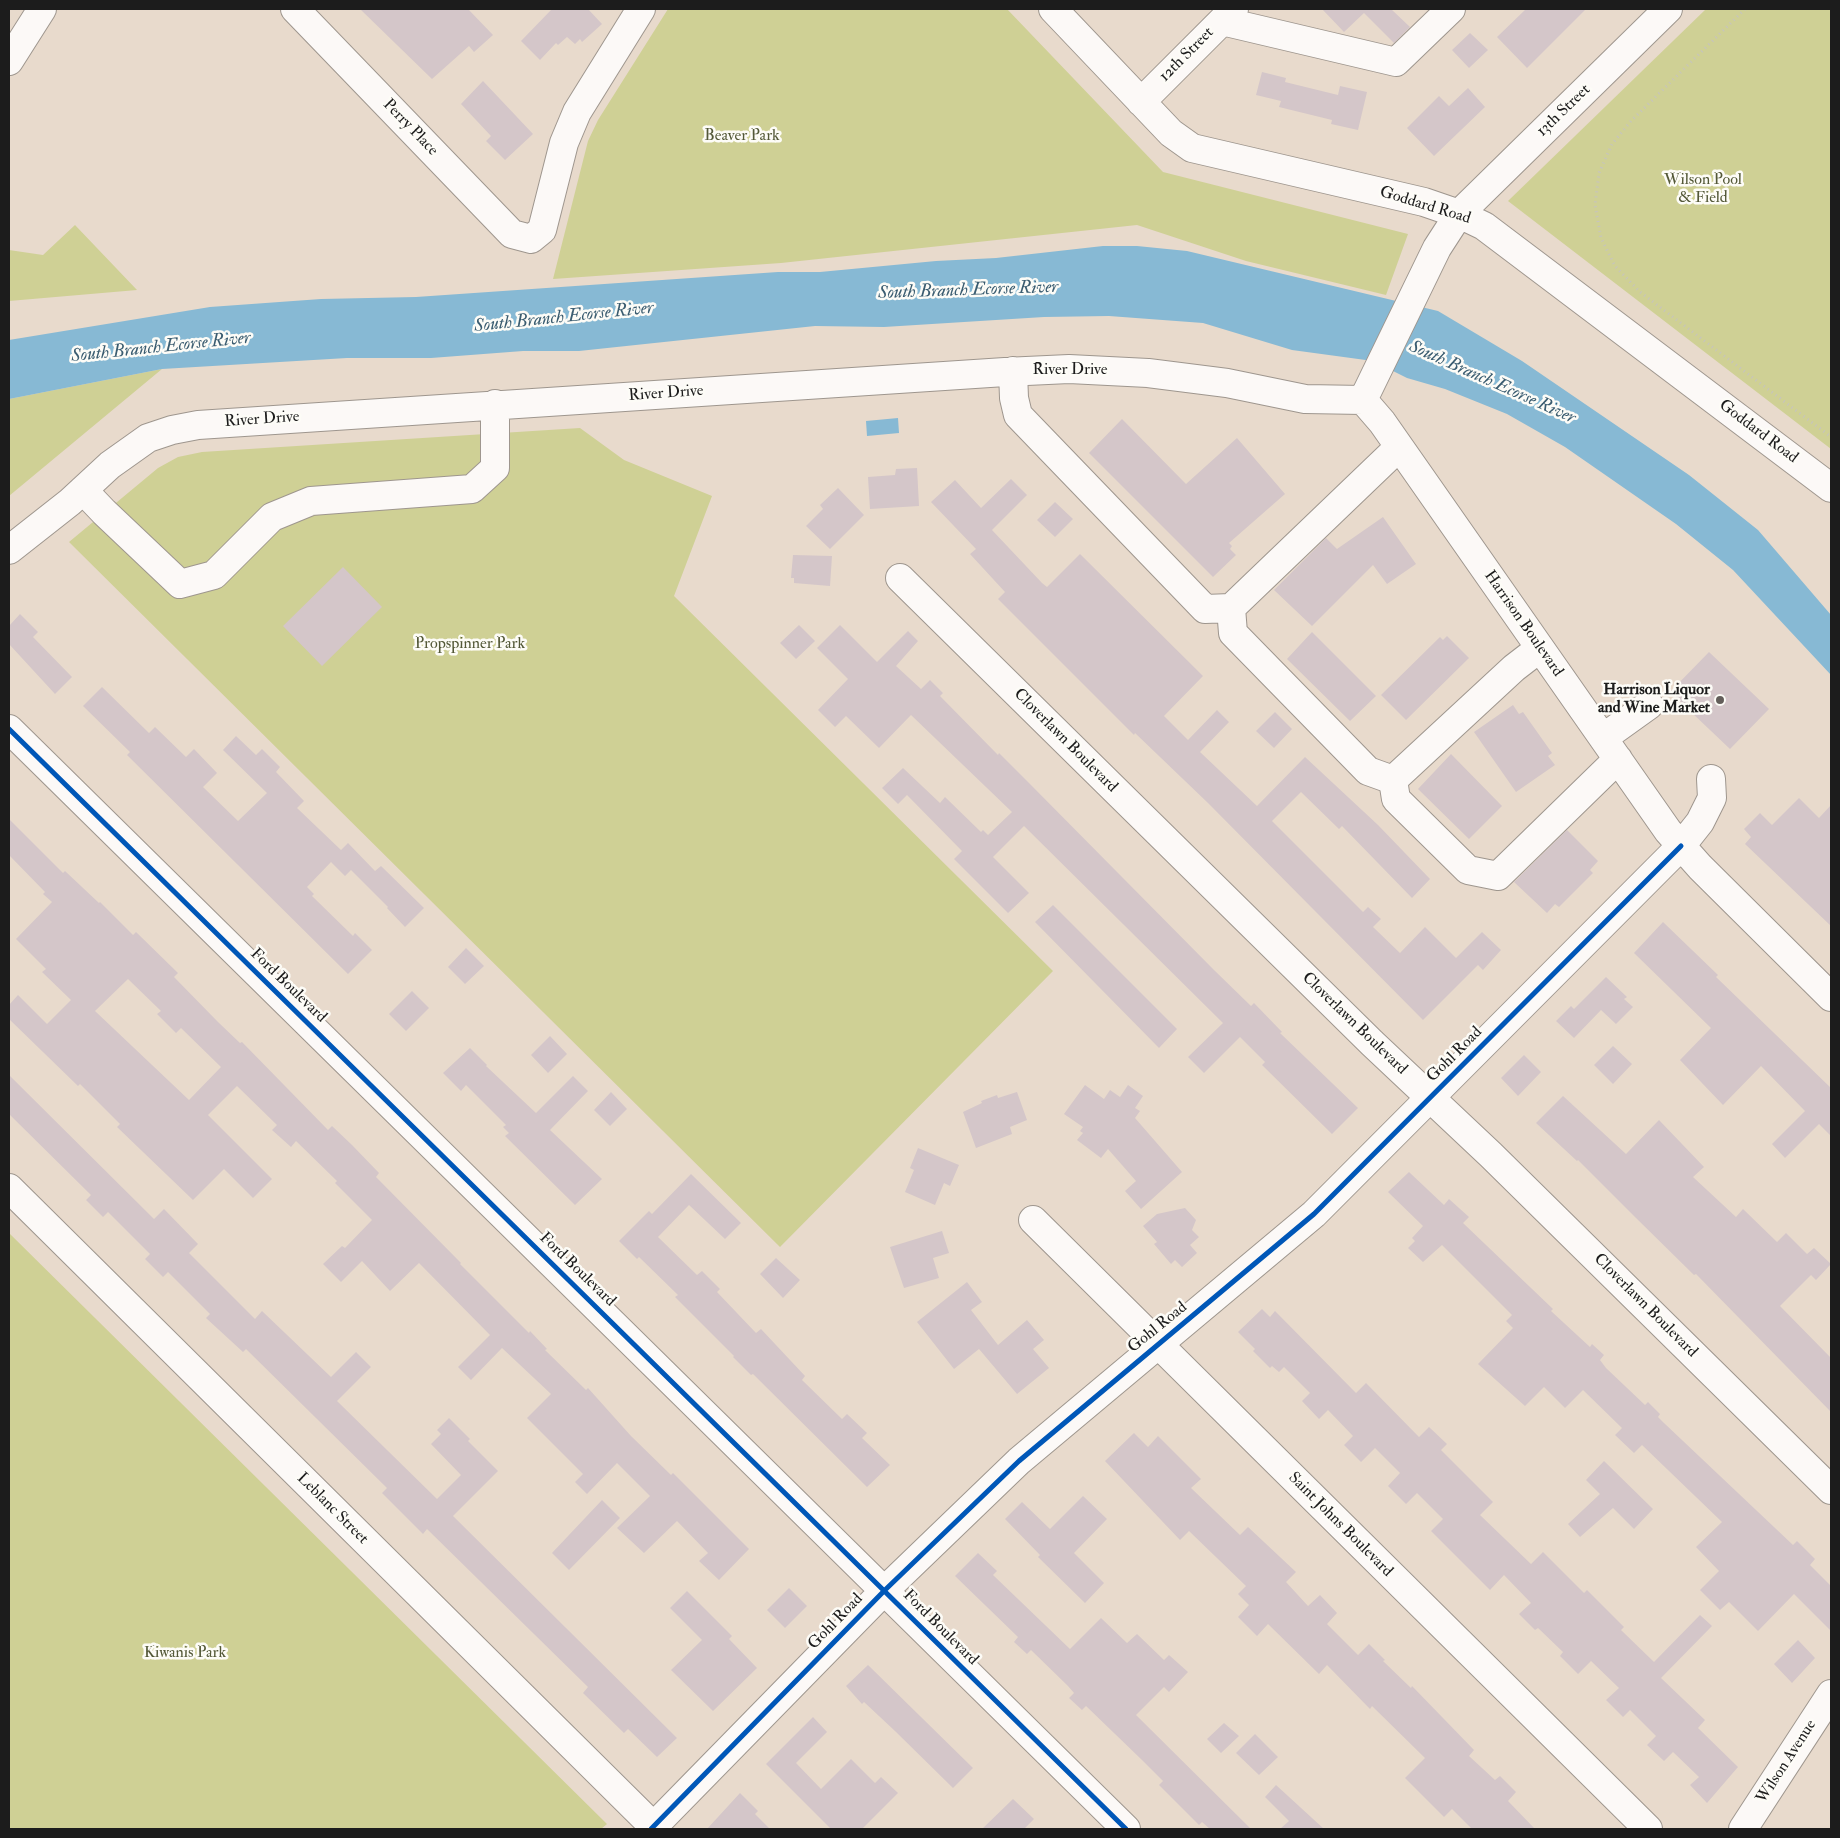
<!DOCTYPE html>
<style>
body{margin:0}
#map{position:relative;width:1840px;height:1838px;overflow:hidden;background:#e8dacc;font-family:"IM FELL Double Pica",serif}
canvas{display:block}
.frame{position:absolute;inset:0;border:10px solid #1c1c1c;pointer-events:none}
</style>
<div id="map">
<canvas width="1840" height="1838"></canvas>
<div class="frame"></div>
</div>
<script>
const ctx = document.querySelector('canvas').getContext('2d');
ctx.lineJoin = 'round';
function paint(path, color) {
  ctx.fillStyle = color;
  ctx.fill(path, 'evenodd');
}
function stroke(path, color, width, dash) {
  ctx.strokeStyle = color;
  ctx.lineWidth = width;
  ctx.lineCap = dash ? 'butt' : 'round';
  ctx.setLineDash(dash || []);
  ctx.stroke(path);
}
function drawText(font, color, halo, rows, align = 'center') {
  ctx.font = font + ' "IM FELL Double Pica",serif';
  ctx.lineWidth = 5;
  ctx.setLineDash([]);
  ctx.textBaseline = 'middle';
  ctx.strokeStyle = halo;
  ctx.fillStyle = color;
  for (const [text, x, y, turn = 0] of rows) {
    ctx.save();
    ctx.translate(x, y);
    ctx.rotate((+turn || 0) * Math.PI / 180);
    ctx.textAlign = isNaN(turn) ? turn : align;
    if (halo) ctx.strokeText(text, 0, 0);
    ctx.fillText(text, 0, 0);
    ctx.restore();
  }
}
const green = new Path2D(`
 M 668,9 L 1007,9 L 1163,172 L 1408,234 L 1386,295 L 1246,261 L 1137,225 L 781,263 L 553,279 L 588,141 L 598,120 Z
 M 1706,9 L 1831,9 L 1831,449 L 1508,201 Z
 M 75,225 L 137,290 L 9,301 L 9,250 L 43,255 Z
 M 162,369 L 9,496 L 9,399 Z
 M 580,428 L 624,460 L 712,496 L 674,596 L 1053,971 L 780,1247 L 69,542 L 158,468 L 178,457 L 202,452 Z
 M 9,1233 L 607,1824 L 601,1829 L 9,1829 Z`);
const water = new Path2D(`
 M 1103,246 L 1137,246 L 1187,251 L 1438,311 L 1522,361 L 1689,475 L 1758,530 L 1831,615 L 1831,675 L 1733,570 L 1676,524 L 1565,447 L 1507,414 L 1445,389 L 1407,378 L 1373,361 L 1292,350 L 1203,323 L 1109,316 L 1044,317 L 884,327 L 815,326 L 579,351 L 523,351 L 431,358 L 347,358 L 162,369 L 9,399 L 9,340 L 210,307 L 321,299 L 416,297 L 778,272 L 820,272 L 936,261 L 996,258 Z
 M 898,418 L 899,433 L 867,436 L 866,421 Z`);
const building = new Path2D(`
 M 360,9 L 468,9 L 493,35 L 474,52 L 469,46 L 432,79 Z
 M 552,9 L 588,9 L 602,24 L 582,42 L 580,39 L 575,44 L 567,37 L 558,45 L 556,43 L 540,60 L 521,41 Z
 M 1322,9 L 1391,9 L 1410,27 L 1394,43 L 1364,13 L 1344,32 Z
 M 1526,9 L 1586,9 L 1527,68 L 1497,37 Z
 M 1470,33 L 1488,50 L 1469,68 L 1452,50 Z
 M 1262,72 L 1286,78 L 1285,82 L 1338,95 L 1340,86 L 1367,92 L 1358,130 L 1331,124 L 1332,120 L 1279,107 L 1281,101 L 1256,95 Z
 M 483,81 L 533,134 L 505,160 L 486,141 L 491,136 L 461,104 Z
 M 1468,88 L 1485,107 L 1434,156 L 1407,128 L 1439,96 L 1449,106 Z
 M 1122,419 L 1186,484 L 1237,438 L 1285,494 L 1229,543 L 1232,546 L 1230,549 L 1236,555 L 1213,577 L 1089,453 Z
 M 917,468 L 919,506 L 870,509 L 868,477 L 895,475 L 896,469 Z
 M 1011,479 L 1027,495 L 992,530 L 1042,583 L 1047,587 L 1080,554 L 1203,676 L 1164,716 L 1188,740 L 1217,710 L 1229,722 L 1200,752 L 1257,806 L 1305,757 L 1378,825 L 1430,879 L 1412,898 L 1342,826 L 1339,829 L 1301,792 L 1272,821 L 1363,912 L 1368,907 L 1381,919 L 1373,927 L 1400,953 L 1425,927 L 1456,958 L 1482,932 L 1501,950 L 1483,970 L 1478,965 L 1423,1020 L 1208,803 L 1135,733 L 1134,735 L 998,599 L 1005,592 L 970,554 L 976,549 L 931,502 L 955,480 L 981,508 Z
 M 838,488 L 864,515 L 830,549 L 806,526 L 823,509 L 820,505 Z
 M 1055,502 L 1073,519 L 1055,537 L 1037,520 Z
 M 1383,517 L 1416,564 L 1387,584 L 1373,565 L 1312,626 L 1274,590 L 1326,538 L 1337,549 Z
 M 793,555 L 832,556 L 830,586 L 794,583 L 794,578 L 791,578 Z
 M 343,567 L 382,607 L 322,666 L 283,626 Z
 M 20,614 L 38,632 L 33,637 L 72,677 L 55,694 L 9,644 L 9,626 Z
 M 799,625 L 815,641 L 796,659 L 780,643 Z
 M 840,625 L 877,662 L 908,631 L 918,641 L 896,666 L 921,689 L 930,680 L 943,693 L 940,696 L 998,755 L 999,753 L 1029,783 L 1214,970 L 1251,1006 L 1254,1003 L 1282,1032 L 1280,1033 L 1358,1108 L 1332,1134 L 1262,1065 L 1265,1062 L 1240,1037 L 1204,1073 L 1188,1057 L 1223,1023 L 1024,826 L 993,857 L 1029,893 L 1008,913 L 954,859 L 962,851 L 907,795 L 898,804 L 882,788 L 903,768 L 940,803 L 945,797 L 981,832 L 983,830 L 988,835 L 1012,812 L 911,715 L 879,748 L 846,716 L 835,727 L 818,710 L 848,679 L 817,648 Z
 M 1312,632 L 1376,696 L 1350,721 L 1287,659 Z
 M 1447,636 L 1469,658 L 1406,720 L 1381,695 L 1440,637 L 1443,640 Z
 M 1709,652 L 1769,709 L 1730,749 L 1670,692 Z
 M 102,687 L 149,733 L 155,727 L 186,757 L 194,749 L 217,773 L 203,787 L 238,821 L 267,793 L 223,750 L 236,736 L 256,755 L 262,749 L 280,767 L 276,772 L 304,801 L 297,808 L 341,850 L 348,843 L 375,871 L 381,866 L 424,908 L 405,927 L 387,908 L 388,907 L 351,870 L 345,876 L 331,862 L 307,887 L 314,894 L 312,896 L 353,936 L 355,933 L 372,950 L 348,974 L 127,755 L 130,752 L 83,706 Z
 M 1513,705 L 1519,714 L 1523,712 L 1552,753 L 1548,756 L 1555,765 L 1516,792 L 1474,732 Z
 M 1275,712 L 1292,729 L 1274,748 L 1256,731 Z
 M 1451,754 L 1502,806 L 1469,839 L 1418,789 Z
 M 1799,798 L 1819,818 L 1831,805 L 1831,926 L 1745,844 L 1751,837 L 1744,829 L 1760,813 L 1772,825 Z
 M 9,819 L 63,873 L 65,871 L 99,903 L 100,902 L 133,935 L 136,932 L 178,973 L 174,977 L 218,1022 L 240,1043 L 242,1042 L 328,1130 L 332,1126 L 352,1145 L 379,1173 L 376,1177 L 461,1263 L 460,1264 L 529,1333 L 530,1331 L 547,1349 L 545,1350 L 586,1390 L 588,1388 L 631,1436 L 671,1475 L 673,1473 L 749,1549 L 719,1580 L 699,1561 L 708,1553 L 677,1521 L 644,1553 L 617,1528 L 650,1496 L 617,1463 L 587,1494 L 575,1482 L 583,1474 L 527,1418 L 551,1394 L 502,1348 L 471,1380 L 458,1367 L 490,1335 L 419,1263 L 390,1291 L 362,1261 L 341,1282 L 323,1264 L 342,1246 L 345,1248 L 372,1220 L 335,1183 L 337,1181 L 296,1141 L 291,1147 L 272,1130 L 277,1125 L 237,1086 L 208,1115 L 272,1179 L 253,1198 L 224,1169 L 193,1200 L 117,1127 L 120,1124 L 80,1084 L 78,1086 L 9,1019 L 9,1005 L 18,995 L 47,1024 L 71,1000 L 42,972 L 46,969 L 16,939 L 52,902 L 43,894 L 45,892 L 9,855 ZM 128,979 L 161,1011 L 157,1014 L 176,1033 L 181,1028 L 221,1067 L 189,1100 L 95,1011 Z
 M 1567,830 L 1598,861 L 1590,870 L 1593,873 L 1559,907 L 1555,904 L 1547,913 L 1514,882 Z
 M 1053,905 L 1177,1029 L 1159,1048 L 1035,922 Z
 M 1663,922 L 1718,975 L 1716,977 L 1831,1088 L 1831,1136 L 1819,1124 L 1785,1158 L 1772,1144 L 1805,1111 L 1761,1066 L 1723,1105 L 1680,1060 L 1711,1028 L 1634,953 Z
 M 466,948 L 484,966 L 465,984 L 448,967 Z
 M 1606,977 L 1627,997 L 1624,999 L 1633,1007 L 1616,1024 L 1601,1010 L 1574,1038 L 1556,1021 L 1571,1006 L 1574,1009 Z
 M 412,991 L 429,1008 L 406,1031 L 389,1014 Z
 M 550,1036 L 567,1054 L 548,1073 L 531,1055 Z
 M 1613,1046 L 1632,1064 L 1613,1084 L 1594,1065 Z
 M 470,1048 L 487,1065 L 486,1066 L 536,1113 L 573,1076 L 588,1091 L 550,1130 L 602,1179 L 575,1205 L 505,1136 L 509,1133 L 503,1127 L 506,1125 L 466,1085 L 461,1091 L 443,1073 Z
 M 1524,1055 L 1541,1072 L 1518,1096 L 1501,1078 Z
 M 9,1075 L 154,1219 L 164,1209 L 198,1244 L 189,1253 L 255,1319 L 262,1311 L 331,1377 L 356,1352 L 371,1367 L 337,1401 L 437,1499 L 461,1475 L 431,1444 L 441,1434 L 437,1430 L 449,1418 L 470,1439 L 468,1441 L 498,1471 L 453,1516 L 677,1738 L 657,1757 L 628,1729 L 624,1733 L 583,1693 L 588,1687 L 427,1529 L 423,1534 L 382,1493 L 387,1488 L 246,1349 L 243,1352 L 206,1318 L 210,1314 L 168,1272 L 163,1277 L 145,1259 L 150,1254 L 108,1212 L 103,1217 L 86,1200 L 91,1195 L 9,1114 Z
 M 1085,1085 L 1104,1099 L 1110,1090 L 1120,1097 L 1128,1085 L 1143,1096 L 1135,1108 L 1140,1111 L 1135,1118 L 1182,1172 L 1141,1209 L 1125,1191 L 1136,1181 L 1108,1149 L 1101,1158 L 1077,1140 L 1083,1133 L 1080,1131 L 1083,1127 L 1064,1114 Z
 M 611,1092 L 627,1109 L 610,1126 L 594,1110 Z
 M 1017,1092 L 1027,1120 L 1010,1127 L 1012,1134 L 976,1148 L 963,1112 L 982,1103 L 981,1101 L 997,1095 L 998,1098 Z
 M 1563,1096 L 1626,1154 L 1659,1120 L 1704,1167 L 1693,1177 L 1736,1217 L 1743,1209 L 1777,1242 L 1786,1233 L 1807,1254 L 1814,1248 L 1831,1264 L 1816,1280 L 1811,1275 L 1780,1306 L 1831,1358 L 1831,1412 L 1696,1274 L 1694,1275 L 1635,1217 L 1578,1160 L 1577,1161 L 1536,1123 Z
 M 918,1148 L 959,1165 L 950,1186 L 944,1183 L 935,1205 L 905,1192 L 914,1170 L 910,1168 Z
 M 1409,1172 L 1444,1205 L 1449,1199 L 1469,1217 L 1463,1223 L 1553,1309 L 1551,1311 L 1590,1347 L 1592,1344 L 1604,1355 L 1600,1360 L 1606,1368 L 1645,1405 L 1648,1402 L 1660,1414 L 1658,1417 L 1664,1423 L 1793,1545 L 1797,1541 L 1815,1559 L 1810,1565 L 1831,1586 L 1831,1631 L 1794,1594 L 1758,1631 L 1729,1602 L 1720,1610 L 1700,1590 L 1719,1571 L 1696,1547 L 1722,1522 L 1642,1445 L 1634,1453 L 1615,1435 L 1622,1428 L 1583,1390 L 1565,1408 L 1544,1387 L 1525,1406 L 1478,1364 L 1513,1328 L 1506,1321 L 1512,1315 L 1442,1245 L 1423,1262 L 1408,1248 L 1415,1241 L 1412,1238 L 1423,1226 L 1388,1192 Z
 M 691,1174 L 741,1223 L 725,1239 L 689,1205 L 658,1237 L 697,1275 L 702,1271 L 720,1289 L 717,1292 L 756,1333 L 761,1329 L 805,1376 L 802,1380 L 842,1419 L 847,1414 L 867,1433 L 862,1438 L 890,1465 L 867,1487 L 753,1374 L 751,1375 L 733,1357 L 734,1356 L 675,1297 L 678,1295 L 639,1257 L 637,1259 L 619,1241 L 649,1211 L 652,1214 Z
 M 1185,1208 L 1196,1220 L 1192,1230 L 1199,1237 L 1190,1245 L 1197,1253 L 1182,1267 L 1175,1260 L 1171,1264 L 1154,1244 L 1157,1242 L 1143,1226 L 1157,1214 Z
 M 942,1231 L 949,1253 L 933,1258 L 939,1278 L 904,1288 L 890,1247 Z
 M 776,1258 L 800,1280 L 783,1298 L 760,1274 Z
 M 967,1282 L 982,1302 L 971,1310 L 998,1345 L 1027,1320 L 1044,1340 L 1033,1349 L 1049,1368 L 1017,1394 L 979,1349 L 954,1369 L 917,1322 Z
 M 1262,1309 L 1270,1317 L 1275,1311 L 1356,1393 L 1366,1383 L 1419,1437 L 1429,1427 L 1447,1444 L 1441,1450 L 1493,1502 L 1480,1515 L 1531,1564 L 1543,1552 L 1584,1593 L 1587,1590 L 1624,1627 L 1621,1630 L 1654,1662 L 1700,1615 L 1712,1626 L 1661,1678 L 1705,1720 L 1698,1728 L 1738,1767 L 1707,1803 L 1690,1785 L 1699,1777 L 1673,1752 L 1664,1761 L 1647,1745 L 1656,1736 L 1630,1710 L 1623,1717 L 1606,1700 L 1619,1688 L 1591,1661 L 1578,1674 L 1560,1656 L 1563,1652 L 1538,1628 L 1535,1630 L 1519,1614 L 1531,1603 L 1504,1575 L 1490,1590 L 1431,1531 L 1443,1519 L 1417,1493 L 1406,1504 L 1388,1486 L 1400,1473 L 1375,1448 L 1361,1462 L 1344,1445 L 1353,1436 L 1328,1410 L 1319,1419 L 1302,1401 L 1310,1393 L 1284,1367 L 1279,1372 L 1272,1366 L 1270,1368 L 1253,1351 L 1255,1349 L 1238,1332 Z
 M 1134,1433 L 1148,1447 L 1158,1436 L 1201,1479 L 1191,1488 L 1240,1535 L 1248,1527 L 1296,1572 L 1286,1582 L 1308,1606 L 1320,1595 L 1337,1613 L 1327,1624 L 1358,1655 L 1369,1644 L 1385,1660 L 1383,1661 L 1411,1688 L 1412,1686 L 1474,1750 L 1469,1756 L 1495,1780 L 1500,1776 L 1516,1792 L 1508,1801 L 1535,1829 L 1472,1829 L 1452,1809 L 1444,1817 L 1405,1778 L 1425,1758 L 1372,1706 L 1370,1709 L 1327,1665 L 1319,1674 L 1268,1624 L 1257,1636 L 1238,1617 L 1249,1605 L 1238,1594 L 1246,1586 L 1189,1531 L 1180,1540 L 1105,1461 Z
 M 1604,1461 L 1653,1509 L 1634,1529 L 1613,1508 L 1580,1537 L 1568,1524 L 1600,1494 L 1586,1480 Z
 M 1083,1496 L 1107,1519 L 1074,1553 L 1104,1583 L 1085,1603 L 1038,1557 L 1040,1555 L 1005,1519 L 1022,1502 L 1050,1529 Z
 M 602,1500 L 620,1518 L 569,1570 L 552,1553 Z
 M 978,1553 L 997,1571 L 993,1575 L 1070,1649 L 1101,1618 L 1127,1643 L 1137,1634 L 1164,1660 L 1169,1655 L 1188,1672 L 1169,1692 L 1164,1687 L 1136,1715 L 1251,1829 L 1210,1829 L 1202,1822 L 1199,1825 L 1159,1785 L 1163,1781 L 1142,1760 L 1086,1706 L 1082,1710 L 1069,1698 L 1074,1693 L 1068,1686 L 1031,1650 L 1027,1654 L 1014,1642 L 1018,1637 L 955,1576 Z
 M 789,1588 L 807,1606 L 785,1628 L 767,1610 Z
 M 687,1591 L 732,1636 L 729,1639 L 757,1668 L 713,1711 L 671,1670 L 702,1640 L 670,1608 Z
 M 1798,1640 L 1815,1658 L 1792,1683 L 1774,1664 Z
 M 868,1665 L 973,1768 L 953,1788 L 895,1731 L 864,1702 L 862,1704 L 846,1686 Z
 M 813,1717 L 827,1732 L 796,1763 L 821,1789 L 851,1759 L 875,1783 L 881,1777 L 898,1793 L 862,1829 L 831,1829 L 766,1764 Z
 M 1224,1723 L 1239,1736 L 1221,1753 L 1207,1739 Z
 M 1255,1734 L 1278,1757 L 1259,1775 L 1236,1753 Z
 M 1276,1785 L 1324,1829 L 1280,1829 L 1289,1821 L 1265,1797 Z
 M 740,1793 L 758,1811 L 755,1814 L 770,1829 L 707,1829 Z
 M 1013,1799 L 1034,1819 L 1024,1829 L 982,1829 Z`);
const path = new Path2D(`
 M 1745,9 L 1631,121 L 1612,144 L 1599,173 L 1595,205 L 1601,238 L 1615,266 L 1640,292 L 1831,437`);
const minor = new Path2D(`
 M 295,9 L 512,234 L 531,239 L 542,230 L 564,143 L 577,112 L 641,9
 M 1053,9 L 1171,133 L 1192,148 L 1424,202 L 1459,214 L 1484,226 L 1831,488
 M 1222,21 L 1396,62 L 1451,9
 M 9,61 L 42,9
 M 1141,102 L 1234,9
 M 1013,371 L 1014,398 L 1018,415 L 1205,609 L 1231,608 L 1399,447
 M 1363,400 L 1382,422 L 1668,831 L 1700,867 L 1831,997
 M 1363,400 L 1437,248 L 1459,214 L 1668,9
 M 83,490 L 104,512 L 180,584 L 214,575 L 272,517 L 311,501 L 472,489 L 495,468 L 495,404
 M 9,550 L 70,502 L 110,465 L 148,438 L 172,430 L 198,425 L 1005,372 L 1069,369 L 1148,373 L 1227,383 L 1305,399 L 1363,400
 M 900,578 L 1372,1043 L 1491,1155 L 1831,1490
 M 1231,608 L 1233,633 L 1368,771 L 1393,780 L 1514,668 L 1540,648
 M 9,729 L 1126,1829
 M 1603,738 L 1649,705
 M 1393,780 L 1396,799 L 1468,870 L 1498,876 L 1618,759
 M 9,1188 L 656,1829
 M 1033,1220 L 1648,1829
 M 651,1829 L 885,1590 L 1019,1461 L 1314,1214 L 1681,846 L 1700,822 L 1712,798 L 1711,779
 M 1743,1829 L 1831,1694`);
const cycleway = new Path2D(`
 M 9,729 L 1126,1829
 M 651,1829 L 885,1590 L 1019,1461 L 1314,1214 L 1681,846`);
const markers = [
 [1720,700,5,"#635e5a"]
];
const streetNames = [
 ["12th Street",1187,55,-45],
 ["13th Street",1564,111,-44],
 ["Perry Place",410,128,46],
 ["Goddard Road",1425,206,17],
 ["River Drive",1070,371],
 ["River Drive",666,394,-4],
 ["River Drive",262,420,-4],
 ["Goddard Road",1758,432,37],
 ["Harrison Boulevard",1523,624,55],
 ["Cloverlawn Boulevard",1065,741,45],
 ["Ford Boulevard",288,986,44],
 ["Cloverlawn Boulevard",1354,1024,44],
 ["Gohl Road",1455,1055,-45],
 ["Ford Boulevard",577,1270,44],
 ["Cloverlawn Boulevard",1645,1306,45],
 ["Gohl Road",1158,1328,-39],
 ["Leblanc Street",332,1509,45],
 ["Saint Johns Boulevard",1340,1525,45],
 ["Gohl Road",836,1622,-46],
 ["Ford Boulevard",940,1628,45],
 ["Wilson Avenue",1787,1762,-57]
];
const parkNames = [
 ["Beaver Park",742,137],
 ["Wilson Pool",1703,181],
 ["& Field",1703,199],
 ["Propspinner Park",470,645],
 ["Kiwanis Park",185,1654]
];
const poiNames = [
 ["Harrison Liquor",1710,691],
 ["and Wine Market",1710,709]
];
const waterNames = [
 ["South Branch Ecorse River",968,291,-2],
 ["South Branch Ecorse River",564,318,-6],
 ["South Branch Ecorse River",161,348,-6],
 ["South Branch Ecorse River",1492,383,24]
];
paint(green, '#cfd095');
paint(water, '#87b9d4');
paint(building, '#d4c6c9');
stroke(minor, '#9e968e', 30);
stroke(path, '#c6c3c0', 3, [1, 4]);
stroke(minor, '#fcf9f7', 28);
stroke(cycleway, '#0057b8', 5);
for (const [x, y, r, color] of markers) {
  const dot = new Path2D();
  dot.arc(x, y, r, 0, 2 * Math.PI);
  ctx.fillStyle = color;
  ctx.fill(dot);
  stroke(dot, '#fdfcf7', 2);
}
drawText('16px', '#1c1c1c', '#fdfcf7', streetNames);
drawText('16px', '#535837', '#fdfcf7', parkNames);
drawText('bold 16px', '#1c1c1c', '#fdfcf7', poiNames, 'right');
drawText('italic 18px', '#3a5c70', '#fdfcf7', waterNames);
</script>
